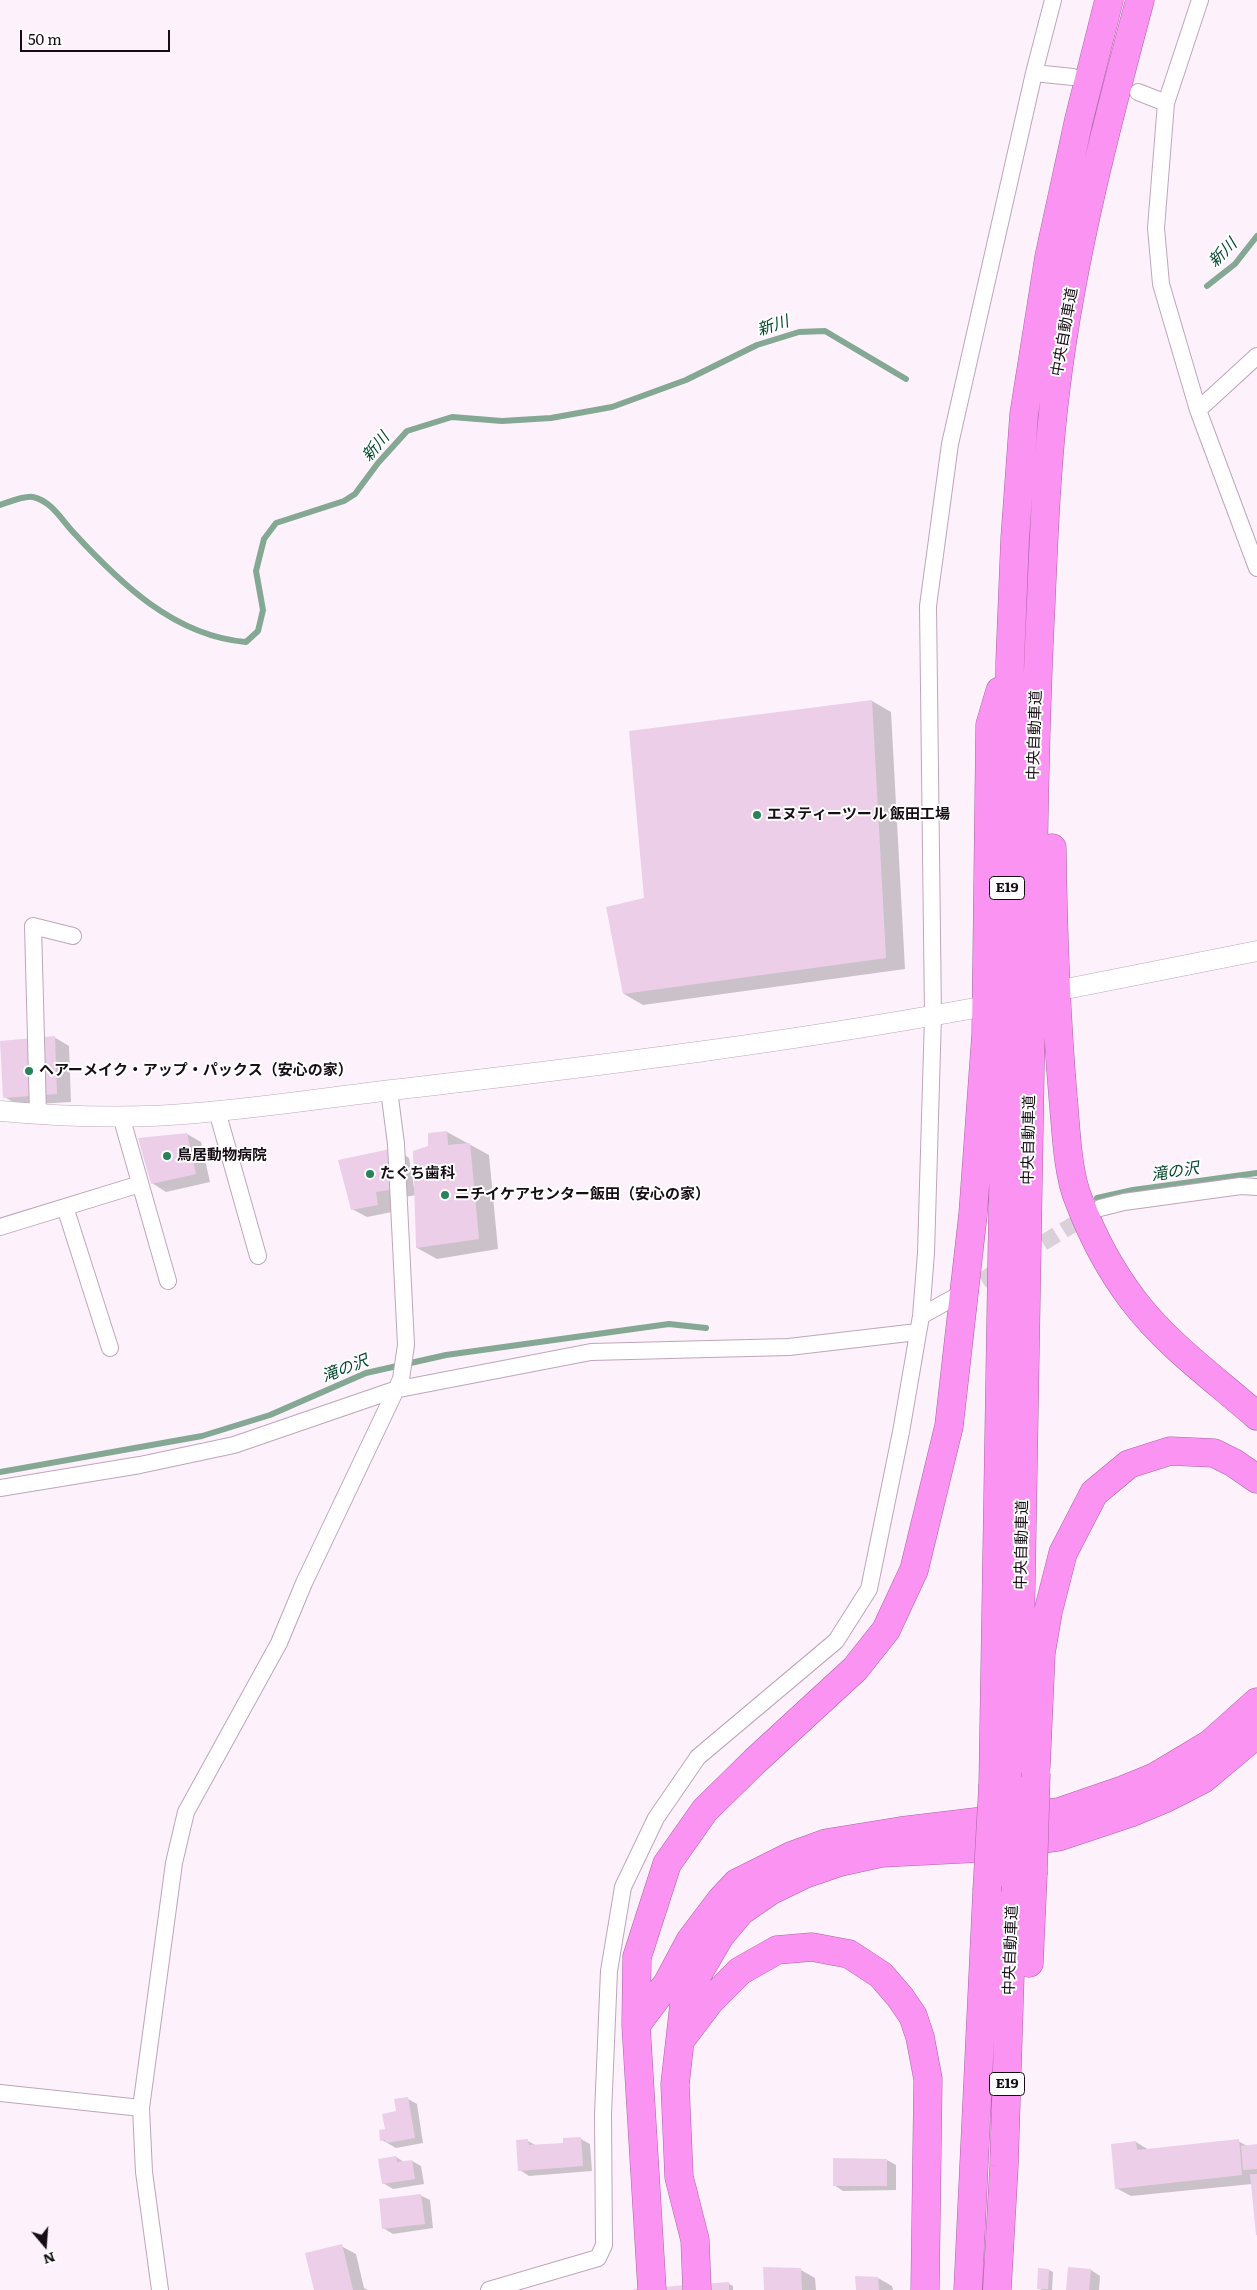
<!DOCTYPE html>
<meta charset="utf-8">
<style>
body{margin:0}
#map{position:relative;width:1257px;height:2290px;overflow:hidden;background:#fdf2fc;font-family:Literata,serif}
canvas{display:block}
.north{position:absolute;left:20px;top:2220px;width:50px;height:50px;-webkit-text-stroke:4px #fff;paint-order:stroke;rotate:162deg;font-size:14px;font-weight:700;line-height:20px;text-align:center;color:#160d15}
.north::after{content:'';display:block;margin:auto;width:18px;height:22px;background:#160d15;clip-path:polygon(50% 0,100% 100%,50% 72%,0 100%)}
.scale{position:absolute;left:20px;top:30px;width:150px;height:22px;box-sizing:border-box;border:2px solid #160d15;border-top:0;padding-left:6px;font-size:15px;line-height:18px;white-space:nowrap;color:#160d15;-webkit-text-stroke:4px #fff;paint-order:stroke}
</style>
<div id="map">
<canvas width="1257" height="2290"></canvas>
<div class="north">N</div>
<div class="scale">50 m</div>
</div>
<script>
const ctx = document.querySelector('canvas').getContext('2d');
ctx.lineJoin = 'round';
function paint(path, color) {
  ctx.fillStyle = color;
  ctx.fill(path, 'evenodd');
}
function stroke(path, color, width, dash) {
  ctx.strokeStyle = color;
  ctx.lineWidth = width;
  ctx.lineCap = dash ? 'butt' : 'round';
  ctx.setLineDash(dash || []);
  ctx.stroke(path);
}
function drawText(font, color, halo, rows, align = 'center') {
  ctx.font = font + ' Literata,"Noto Sans JP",serif';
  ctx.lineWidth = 4;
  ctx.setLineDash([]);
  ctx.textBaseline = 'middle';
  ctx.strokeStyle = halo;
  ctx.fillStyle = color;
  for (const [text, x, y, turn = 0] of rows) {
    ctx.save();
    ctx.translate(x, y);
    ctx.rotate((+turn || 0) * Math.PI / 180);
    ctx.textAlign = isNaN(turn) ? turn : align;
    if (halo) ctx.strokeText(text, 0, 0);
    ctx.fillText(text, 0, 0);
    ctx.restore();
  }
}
const shadow = new Path2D(`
 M 872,701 L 891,712 L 905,969 L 643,1005 L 624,994 L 646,899 Z
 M 54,1037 L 69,1046 L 71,1102 L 19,1105 L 4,1097 Z
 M 447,1132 L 489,1155 L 498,1249 L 437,1259 L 417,1248 L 416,1195 L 390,1200 L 392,1212 L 367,1217 L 352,1209 L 395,1149 L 409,1158 L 414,1187 L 415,1186 L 430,1146 Z
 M 187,1134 L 201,1142 L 210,1182 L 166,1192 L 152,1183 Z
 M 408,2099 L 417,2104 L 423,2143 L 396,2148 L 382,2140 Z
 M 581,2139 L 590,2144 L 592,2171 L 529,2176 L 520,2170 L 528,2141 L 537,2146 L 564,2144 Z
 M 1238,2141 L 1249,2147 L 1257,2146 L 1257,2236 L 1252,2184 L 1131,2196 L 1116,2188 L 1136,2142 L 1149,2150 Z
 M 396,2157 L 404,2162 L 412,2161 L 421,2166 L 424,2184 L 393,2189 L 383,2183 Z
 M 834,2160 L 887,2160 L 896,2165 L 896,2190 L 843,2191 L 834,2185 Z
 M 420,2195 L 430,2200 L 433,2228 L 393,2234 L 383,2228 Z
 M 341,2246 L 356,2254 L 364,2288 L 368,2290 L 315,2290 Z
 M 1070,2269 L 1091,2270 L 1100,2276 L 1099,2290 L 1067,2290 Z
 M 801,2270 L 815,2278 L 816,2290 L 765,2290 Z
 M 1049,2270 L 1053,2272 L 1052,2290 L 1042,2290 L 1038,2288 Z
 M 856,2277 L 878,2278 L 892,2286 L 893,2290 L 857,2290 Z
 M 729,2284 L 733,2286 L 733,2290 L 638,2290 Z`);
const stream = new Path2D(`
 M 1207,286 L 1235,264 L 1257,236
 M 0,505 C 9,502 25,495 33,497 C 51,501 61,519 73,532 C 120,583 174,636 246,642 L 258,631 L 263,610 L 256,571 L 264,539 L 276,523 L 344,501 L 355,494 L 378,463 L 407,431 L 452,417 L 502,421 L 551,418 L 612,407 L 686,380 L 757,345 L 799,332 L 825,331 L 906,379
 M 1097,1198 L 1133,1190 L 1257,1173
 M 0,1472 L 202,1436 L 270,1415 L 366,1373 L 446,1355 L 669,1324 L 706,1328`);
const building = new Path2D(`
 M 872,700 L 886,958 L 623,994 L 606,907 L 644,898 L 629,731 Z
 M 55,1036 L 57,1094 L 3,1098 L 0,1041 Z
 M 447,1131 L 448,1145 L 470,1143 L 479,1239 L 416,1248 L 413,1151 L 428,1146 L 428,1133 Z
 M 187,1133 L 196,1174 L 151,1184 L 138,1138 Z
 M 395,1148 L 401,1188 L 376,1192 L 378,1205 L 351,1210 L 338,1160 Z
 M 408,2097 L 415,2138 L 386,2143 L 385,2140 L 380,2141 L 379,2130 L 385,2129 L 382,2114 L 396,2111 L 394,2099 Z
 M 581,2137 L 583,2166 L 518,2171 L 516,2140 L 528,2139 L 529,2145 L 563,2143 L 563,2138 Z
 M 1239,2139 L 1242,2175 L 1115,2189 L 1111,2144 L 1136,2141 L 1137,2150 Z
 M 1257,2144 L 1257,2169 L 1243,2170 L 1241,2146 Z
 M 396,2156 L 397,2162 L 412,2160 L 415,2179 L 382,2184 L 378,2159 Z
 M 833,2158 L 887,2159 L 887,2186 L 833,2186 Z
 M 1250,2174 L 1257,2174 L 1257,2235 L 1256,2235 Z
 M 421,2194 L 425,2224 L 382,2229 L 379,2199 Z
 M 342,2244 L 353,2290 L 314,2290 L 305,2253 Z
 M 763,2267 L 801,2268 L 802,2290 L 764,2290 Z
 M 1068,2267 L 1091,2269 L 1089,2290 L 1066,2290 Z
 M 1038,2268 L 1049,2269 L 1048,2289 L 1037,2289 Z
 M 855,2276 L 878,2277 L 879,2290 L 856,2290 Z
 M 729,2282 L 729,2290 L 634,2290 L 633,2289 Z`);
const minorTunnel = new Path2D(`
 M 961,1293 L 1092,1213`);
const minor = new Path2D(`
 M 1200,0 L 1166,103 L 1156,228 L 1161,284 L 1198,410 L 1257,568
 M 1034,73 L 1073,77
 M 1138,92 L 1166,103
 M 1198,410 L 1257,356
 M 217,1111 L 258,1256
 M 38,1114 L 33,926 L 73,936
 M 121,1116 L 168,1281
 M 65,1207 L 110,1348
 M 1100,1208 L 1124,1202 L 1241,1186 L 1257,1187
 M 0,1227 L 140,1184
 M 921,1316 L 955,1297
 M 0,1488 L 140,1465 L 234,1445 L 394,1390 L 591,1352 L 789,1347 L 917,1332
 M 0,2093 L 141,2108
 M 160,2290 L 144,2172 L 141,2108 L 174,1863 L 186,1812 L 279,1643 L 304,1583 L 401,1379 L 406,1345 L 396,1144 L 389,1090
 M 489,2290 L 598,2258 L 604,2245 L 603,2114 L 609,1971 L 623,1887 L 656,1818 L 698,1757 L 836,1641 L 869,1589 L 901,1432 L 921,1316 L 926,1253 L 933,1016 L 928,606 L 950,444 L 1034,73 L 1053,0`);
const tertiary = new Path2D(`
 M 1071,988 L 1257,951
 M 0,1111 C 65,1117 132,1119 197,1113 C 271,1107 344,1095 418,1087 C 604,1065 791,1042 975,1008`);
const motorway = new Path2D(`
 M 1052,848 C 1053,931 1056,1014 1063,1097 C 1066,1127 1067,1173 1079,1201 C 1092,1235 1111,1271 1133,1300 C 1167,1345 1215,1379 1257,1416
 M 1036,1766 L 1041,1653 L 1048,1612 L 1063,1553 L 1094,1493 L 1129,1464 L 1170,1451 L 1214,1453 L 1234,1463 L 1257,1479
 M 1017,1781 C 1022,1526 1028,1271 1031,1016 C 1033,878 1034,740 1041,602 C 1044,530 1047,458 1056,387 C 1072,256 1106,127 1140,0
 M 993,1785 L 1006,1027 L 1010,661 L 1015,538 L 1024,414 L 1049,257 L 1079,119 L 1109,0
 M 1029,1963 L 1033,1874
 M 636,2025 L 667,1984 L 690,1941 L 721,1900 L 737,1883 L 791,1856 L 827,1843 L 901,1831 L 1059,1812 L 1123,1790 L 1155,1777 L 1210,1744 L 1257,1702
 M 682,2038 L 710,2001 L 740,1971 L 777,1950 L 812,1947 L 849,1954 L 881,1975 L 900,1997 L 913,2016 L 920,2037 L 928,2079 L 925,2290
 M 652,2290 L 636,2025 L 637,1957 L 667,1864 L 705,1810 L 755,1761 L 855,1669 L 886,1630 L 914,1570 L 949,1426 L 973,1214 L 986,1034 L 990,725 L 1000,691
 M 697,2290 L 695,2240 L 679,2177 L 675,2084 L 685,1996 L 720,1936 L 741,1911 L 770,1891 L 805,1874 L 840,1862 L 881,1853 L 980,1848 L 1058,1837 L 1130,1813 L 1166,1798 L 1203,1779 L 1257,1734
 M 968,2290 L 987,1891
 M 997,2290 L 1004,2166 L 1013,1878`);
const motorwayBridge = new Path2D(`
 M 1033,1874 L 1036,1773
 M 1013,1878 L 1017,1790
 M 987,1891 L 993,1785`);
const markers = [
 [757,815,5,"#288359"],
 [29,1071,5,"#288359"],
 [167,1156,5,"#288359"],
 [370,1174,5,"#288359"],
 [445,1195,5,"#288359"]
];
const shields = [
 [1007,888,35],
 [1007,2084,35]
];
const shieldNames = [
 ["E19",1007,888],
 ["E19",1007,2084]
];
const streetNames = [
 ["中央自動車道",1065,332,-80],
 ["中央自動車道",1035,735,-88],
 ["中央自動車道",1029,1140,-89],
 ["中央自動車道",1022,1545,-89],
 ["中央自動車道",1011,1950,-88]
];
const poiNames = [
 ["エヌティーツール 飯田工場",767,815],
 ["ヘアーメイク・アップ・パックス（安心の家）",39,1071],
 ["鳥居動物病院",177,1156],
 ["たぐち歯科",380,1174],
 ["ニチイケアセンター飯田（安心の家）",455,1195]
];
const waterNames = [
 ["新川",1223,253,-45],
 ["新川",773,326,-18],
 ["新川",376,447,-50],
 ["滝の沢",1175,1172,-9],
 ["滝の沢",345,1369,-21]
];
paint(shadow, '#0003');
stroke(stream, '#84a893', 6);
paint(building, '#edcee9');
stroke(minorTunnel, '#dad0d9', 16, [16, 8]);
stroke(minor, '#bfa5bb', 18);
stroke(tertiary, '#bfa5bb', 21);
stroke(motorway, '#ab64a5', 29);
stroke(minor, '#fff', 16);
stroke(tertiary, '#fff', 20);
stroke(motorway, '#fb93f2', 28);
stroke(motorwayBridge, '#ab64a5', 29, []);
stroke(motorwayBridge, '#fb93f2', 28);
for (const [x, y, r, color] of markers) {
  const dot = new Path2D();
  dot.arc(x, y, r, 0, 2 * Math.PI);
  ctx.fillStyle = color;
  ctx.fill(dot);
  stroke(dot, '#fff', 2);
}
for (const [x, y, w] of shields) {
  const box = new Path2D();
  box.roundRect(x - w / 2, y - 11.5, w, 23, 4);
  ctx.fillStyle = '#fff';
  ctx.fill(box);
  stroke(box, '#160d15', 1);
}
drawText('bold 14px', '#160d15', null, shieldNames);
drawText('15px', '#160d15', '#fff', streetNames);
drawText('bold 15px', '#160d15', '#fff', poiNames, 'left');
drawText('italic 16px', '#03492d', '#fff', waterNames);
</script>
